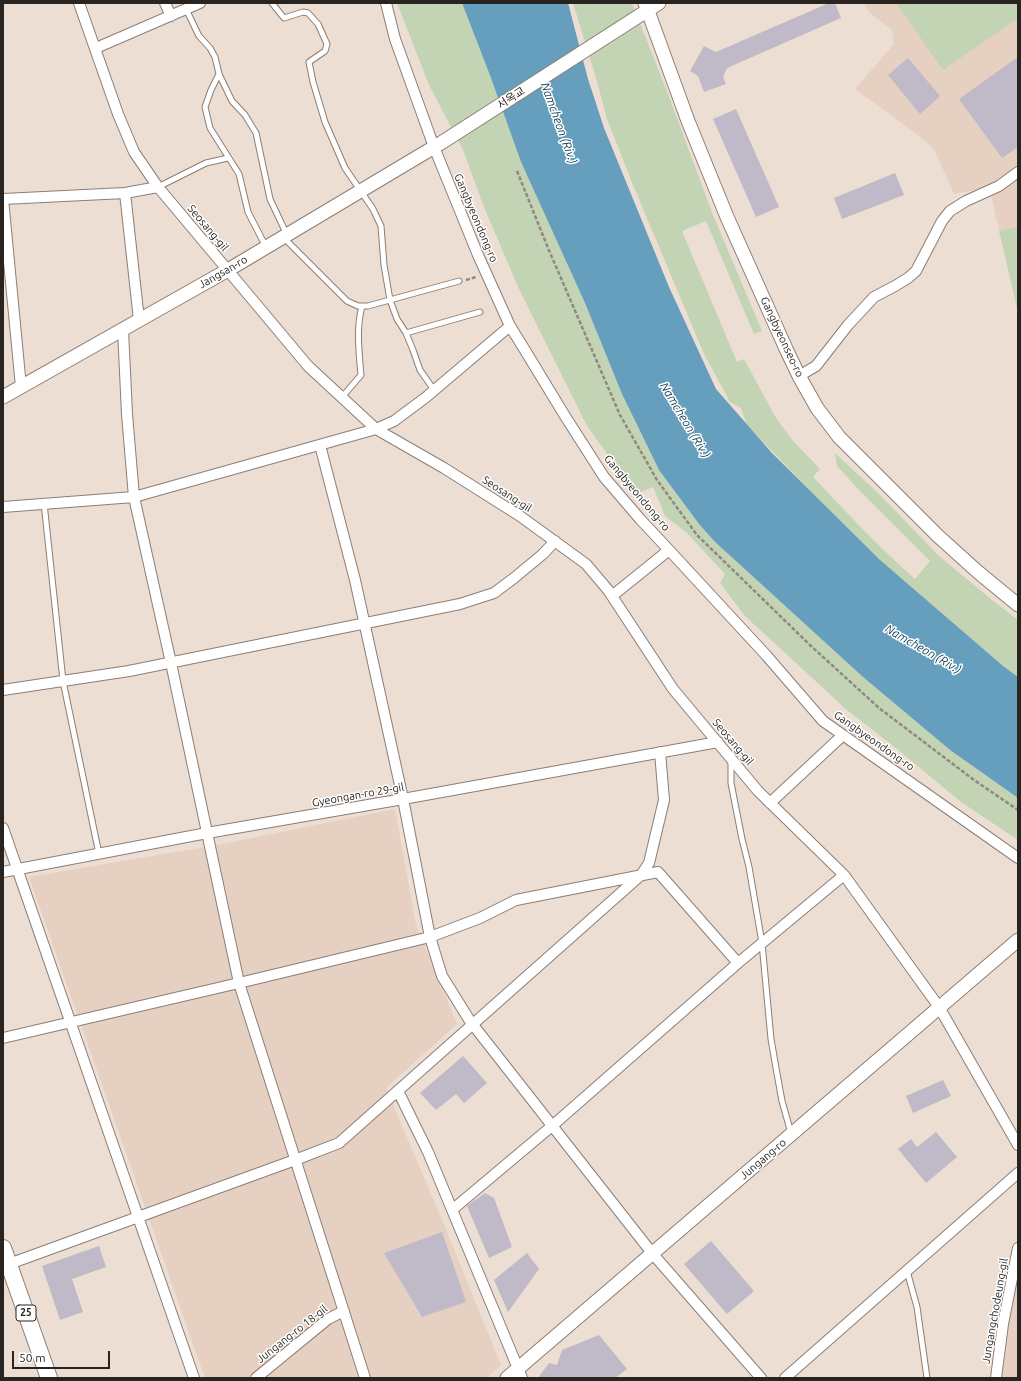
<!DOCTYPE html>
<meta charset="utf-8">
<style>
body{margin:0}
#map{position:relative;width:1021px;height:1381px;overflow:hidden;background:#edded4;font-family:Ubuntu,sans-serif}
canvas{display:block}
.frame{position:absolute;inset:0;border:4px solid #292420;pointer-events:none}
.scale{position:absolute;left:12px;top:1351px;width:98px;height:18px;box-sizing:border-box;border:2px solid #292420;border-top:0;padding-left:5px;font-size:12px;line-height:14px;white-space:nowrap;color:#292420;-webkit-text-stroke:3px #fff;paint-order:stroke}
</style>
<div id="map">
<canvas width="1021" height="1381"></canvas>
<div class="frame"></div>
<div class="scale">50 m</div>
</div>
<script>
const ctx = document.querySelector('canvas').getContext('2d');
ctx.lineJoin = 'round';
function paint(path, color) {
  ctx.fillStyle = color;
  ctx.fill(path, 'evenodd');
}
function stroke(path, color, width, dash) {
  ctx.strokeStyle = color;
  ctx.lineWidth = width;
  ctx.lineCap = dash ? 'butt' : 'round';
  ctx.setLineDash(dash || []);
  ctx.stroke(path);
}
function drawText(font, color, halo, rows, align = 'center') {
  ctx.font = font + ' Ubuntu,"Noto Sans KR",sans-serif';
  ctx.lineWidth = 3;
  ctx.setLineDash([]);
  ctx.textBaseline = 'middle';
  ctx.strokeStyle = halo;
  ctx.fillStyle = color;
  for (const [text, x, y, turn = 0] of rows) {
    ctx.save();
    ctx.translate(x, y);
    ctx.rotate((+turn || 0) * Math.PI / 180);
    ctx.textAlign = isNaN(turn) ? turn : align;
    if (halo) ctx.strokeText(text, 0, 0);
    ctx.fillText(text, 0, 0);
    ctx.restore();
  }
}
const built = new Path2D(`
 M 863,3 L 1018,3 L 1018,313 L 990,190 L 994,187 L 954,194 L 934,149 L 918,135 L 855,89 L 894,44 L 892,30 L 869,12 Z
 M 395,809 L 416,925 L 457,1024 L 386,1088 L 445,1227 L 501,1365 L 487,1378 L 205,1378 L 29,877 L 222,844 Z
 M 1018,1248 L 1018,1378 L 996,1378 Z`);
const green = new Path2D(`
 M 397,3 L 462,3 L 491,78 L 521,162 L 585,303 L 622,394 L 659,470 L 699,524 L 714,541 L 863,677 L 950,750 L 1018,798 L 1018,840 L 961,802 L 897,749 L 847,710 L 745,616 L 720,583 L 725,574 L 686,532 L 665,516 L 653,487 L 636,494 L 587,426 L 518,287 L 482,202 L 464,152 L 429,85 Z
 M 573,3 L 632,3 L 668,94 L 713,215 L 762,331 L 754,334 L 706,221 L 682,231 L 737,362 L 744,359 L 776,418 L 794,442 L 820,469 L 813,477 C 846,512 879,547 915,579 L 930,561 L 858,489 L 837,466 L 835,453 L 879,494 L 939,556 L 992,600 L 1018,620 L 1018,678 L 988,655 L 918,596 L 849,531 L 747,425 L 741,408 L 730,402 L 704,354 L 633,185 L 607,119 L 596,78 Z
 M 896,3 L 1018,3 L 1018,18 L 943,70 Z
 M 1018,227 L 1018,307 L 1017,307 L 999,231 Z`);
const water = new Path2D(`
 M 462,3 L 568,3 L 588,79 L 604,128 L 669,287 L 716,389 L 772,453 L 880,560 L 1003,666 L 1018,677 L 1018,798 L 950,750 L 863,677 L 714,541 L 699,524 L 659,470 L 622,394 L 585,303 L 521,162 L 491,78 Z`);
const building = new Path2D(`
 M 829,3 L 835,3 L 841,18 L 727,68 L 723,77 L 726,84 L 704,92 L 698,76 L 690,71 L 704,46 L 716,52 Z
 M 1018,57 L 1018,147 L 1002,158 L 959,99 Z
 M 908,58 L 940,96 L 920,114 L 888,75 Z
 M 736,109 L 779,207 L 756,217 L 713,119 Z
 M 895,173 L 904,195 L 842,219 L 834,198 Z
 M 463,1056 L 487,1083 L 464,1103 L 456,1094 L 436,1110 L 420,1093 Z
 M 943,1080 L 951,1096 L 913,1113 L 906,1096 Z
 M 936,1132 L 957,1157 L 926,1183 L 898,1149 L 911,1139 L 917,1147 Z
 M 485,1193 L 494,1198 L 512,1247 L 489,1258 L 467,1206 Z
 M 442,1232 L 466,1302 L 422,1317 L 384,1253 Z
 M 711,1241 L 754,1291 L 727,1314 L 684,1264 Z
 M 99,1246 L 106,1267 L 72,1279 L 83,1312 L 60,1320 L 42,1266 Z
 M 527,1253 L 539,1269 L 508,1312 L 494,1280 Z
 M 599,1335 L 627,1369 L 615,1378 L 538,1378 L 549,1363 L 557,1365 L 562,1350 Z`);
const path = new Path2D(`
 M 517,171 L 548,248 L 620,415 L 657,480 L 697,535 L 811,646 L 879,708 L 974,780 L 1018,810
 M 466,280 L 476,277`);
const service = new Path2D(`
 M 272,3 L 284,18 L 303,12 L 308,13 L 318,24 L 327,44 L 325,51 L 309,62 L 313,82 L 325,122 L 345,168 L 373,209 L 381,226 L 384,265 L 390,300 L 397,319 L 406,333 L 413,350 L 420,370 L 434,390
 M 186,9 L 199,36 L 210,48 L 215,57 L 219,74 L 211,90 L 205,107 L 210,128 L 239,174 L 248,212 L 266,247
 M 219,74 L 232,101 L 245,115 L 256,133 L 270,199 L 287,235
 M 158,187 L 206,163 L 228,158
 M 283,237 L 347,301 L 358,306 L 368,306 L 459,281
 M 406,333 L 480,312
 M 342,397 L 361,375 C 359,352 356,328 362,306
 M 44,503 L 63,681 L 99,854
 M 731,761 L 731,783 L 742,839 L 749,867 L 762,943 L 771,1039 L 776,1068 L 782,1101 L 791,1133
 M 907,1271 L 917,1307 L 927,1378`);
const minor = new Path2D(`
 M 79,3 L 118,114 L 134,152 L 158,187 L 308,366 L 376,429 L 444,468 L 520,516 L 586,564 L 608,590 L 673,689 L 758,791 L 844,875 L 939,1007 L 1018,1145
 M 165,3 L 171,16
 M 386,3 L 395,39 L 434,147 L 478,255 L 510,326 L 523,347 L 565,416 L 604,477 L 640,519 L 669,550 L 766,655 L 823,721 L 1018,858
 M 96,48 L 200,3
 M 125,193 L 139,320
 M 3,199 L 21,387
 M 3,199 L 125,193 L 158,187
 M 123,330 L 127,414 L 134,497 L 171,663 L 239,983 L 365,1378
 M 799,376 L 816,366 L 848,325 L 874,297 L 895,286 L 908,278 L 916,271 L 942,221 L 950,211 L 966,201 L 999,186 L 1018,172
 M 320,445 L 355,580 L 403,799 L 430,937 L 442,976 L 470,1021 L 652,1253 L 761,1378
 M 3,507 L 134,497 L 376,429 L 394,421 L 425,398 L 510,326
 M 612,596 L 669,550
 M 3,690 L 129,671 L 460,604 L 494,593 L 514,578 L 543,554 L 555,541
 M 770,803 L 843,735
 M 3,828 L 194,1378
 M 3,872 L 207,833 L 403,799 L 718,742
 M 3,1038 L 239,983 L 430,937 L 480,918 L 516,900 L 658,872 L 738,963
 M 398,1091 L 428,1152 L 522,1378
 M 452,1210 L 552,1126 L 738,963 L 844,875
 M 9,1264 L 295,1160 L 339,1143 L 641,875 L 649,863 L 664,800 L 660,752
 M 256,1378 L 328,1319 L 344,1311
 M 785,1378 L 1018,1173
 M 996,1378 L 1003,1324 L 1018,1248`);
const tertiary = new Path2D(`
 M 645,3 L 688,121 L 727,217 L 787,351 L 799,376 L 817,408 L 839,437 L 938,536 L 978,572 L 1018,605
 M 3,397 L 228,270 L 441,143 L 659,3
 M 507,1378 L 1018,940`);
const primary = new Path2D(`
 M 3,1248 L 49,1378`);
const shields = [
 [26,1313,20]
];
const shieldNames = [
 ["25",26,1313]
];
const streetNames = [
 ["서옥교",511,98,-33],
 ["Gangbyeondong-ro",476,218,67],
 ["Seosang-gil",208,228,50],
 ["Jangsan-ro",223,272,-30],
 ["Gangbyeonseo-ro",782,337,65],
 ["Gangbyeondong-ro",637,493,50],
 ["Seosang-gil",507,494,33],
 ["Gangbyeondong-ro",874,741,35],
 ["Seosang-gil",733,742,50],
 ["Gyeongan-ro 29-gil",358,795,-10],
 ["Jungang-ro",763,1159,-40],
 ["Jungangchodeung-gil",995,1311,-80],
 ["Jungang-ro 18-gil",292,1334,-38]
];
const waterNames = [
 ["Namcheon (Riv.)",559,123,70],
 ["Namcheon (Riv.)",685,420,59],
 ["Namcheon (Riv.)",923,649,30]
];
paint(built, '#e6d0c2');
paint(green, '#c2d4b3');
paint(water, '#669ebe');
paint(building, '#bfb9c8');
stroke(service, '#8c7e75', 7);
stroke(minor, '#8c7e75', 12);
stroke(tertiary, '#8c7e75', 15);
stroke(primary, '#8c7e75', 18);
stroke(path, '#928881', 2.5, [4, 2]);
stroke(service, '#fff', 5);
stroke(minor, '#fff', 10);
stroke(tertiary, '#fff', 13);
stroke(primary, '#fff', 16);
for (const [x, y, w] of shields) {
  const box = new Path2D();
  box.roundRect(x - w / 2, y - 8, w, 16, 3);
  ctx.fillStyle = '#fff';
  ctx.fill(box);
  stroke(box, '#292420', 1);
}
drawText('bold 10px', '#292420', null, shieldNames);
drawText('11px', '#292420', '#fff', streetNames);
drawText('italic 12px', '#0e3d54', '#fff', waterNames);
</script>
